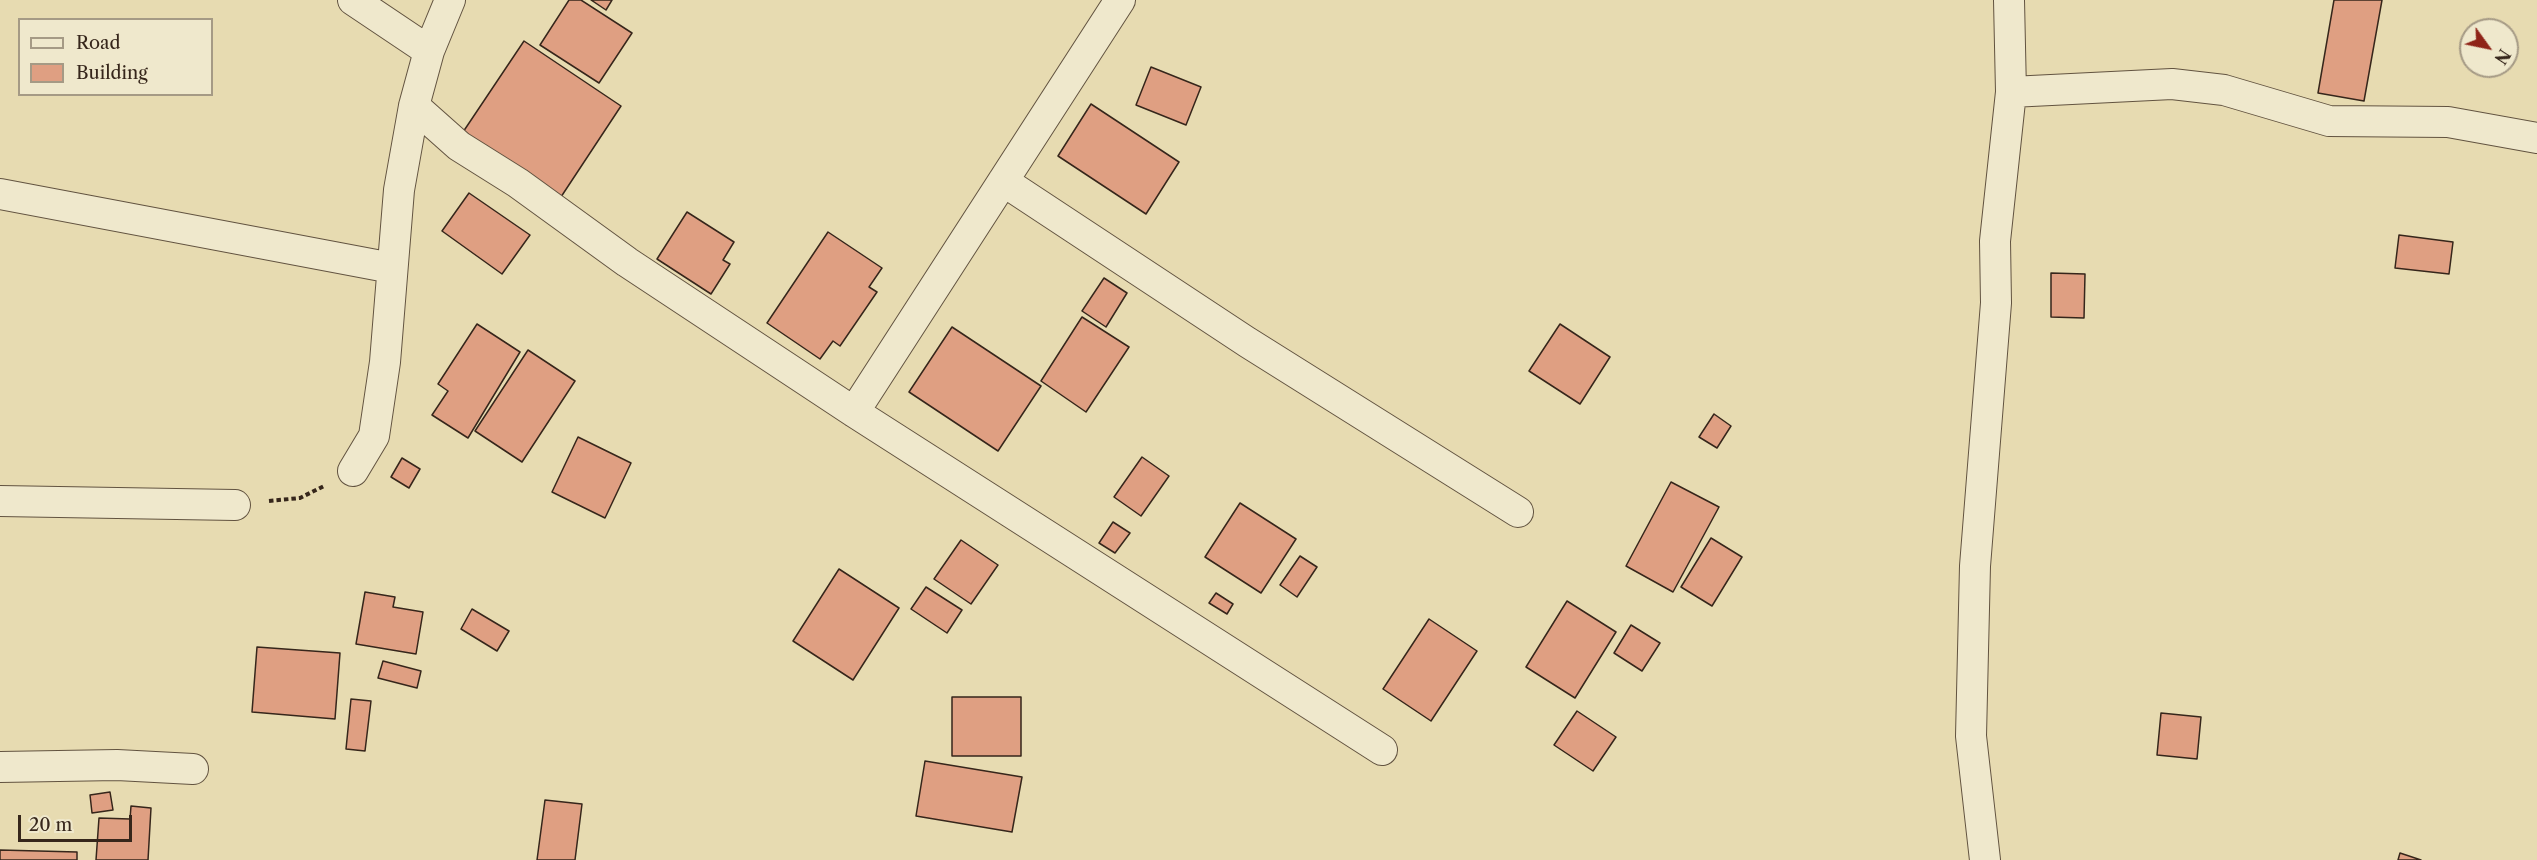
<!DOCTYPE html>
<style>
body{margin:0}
#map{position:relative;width:2537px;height:860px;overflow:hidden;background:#e7dbb1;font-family:"Libre Caslon Text",serif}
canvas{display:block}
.legend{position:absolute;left:18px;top:18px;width:195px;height:78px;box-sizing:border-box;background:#efe8cc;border:2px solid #a59a85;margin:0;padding:8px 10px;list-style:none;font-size:18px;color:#36261b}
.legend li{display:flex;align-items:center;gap:12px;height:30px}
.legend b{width:30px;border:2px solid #a59a85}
.north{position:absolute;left:2459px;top:18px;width:60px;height:60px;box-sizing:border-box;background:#efe8cc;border:2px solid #a59a85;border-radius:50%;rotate:123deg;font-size:16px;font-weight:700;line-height:24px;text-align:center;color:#36261b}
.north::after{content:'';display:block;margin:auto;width:21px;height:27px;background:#8f2418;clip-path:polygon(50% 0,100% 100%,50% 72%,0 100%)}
.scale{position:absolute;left:18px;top:815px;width:114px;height:27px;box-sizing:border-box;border:3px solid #36261b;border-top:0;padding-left:8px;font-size:18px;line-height:21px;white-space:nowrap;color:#36261b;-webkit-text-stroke:4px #efe8cc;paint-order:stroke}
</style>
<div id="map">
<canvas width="2537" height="860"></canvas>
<ul class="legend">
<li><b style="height:8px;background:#efe8cc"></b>Road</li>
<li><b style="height:16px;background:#df9f82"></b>Building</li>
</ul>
<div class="north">N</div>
<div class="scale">20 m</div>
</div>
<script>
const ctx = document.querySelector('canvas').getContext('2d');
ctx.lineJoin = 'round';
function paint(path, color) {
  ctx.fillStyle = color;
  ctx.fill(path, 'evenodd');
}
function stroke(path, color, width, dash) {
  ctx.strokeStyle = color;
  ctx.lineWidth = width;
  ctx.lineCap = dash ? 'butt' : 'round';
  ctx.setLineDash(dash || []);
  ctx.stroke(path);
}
const building = new Path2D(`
 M 569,0 L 581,0 L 632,33 L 599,83 L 540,45 Z
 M 591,0 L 612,0 L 606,10 Z
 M 2334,0 L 2382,0 L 2364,101 L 2318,93 Z
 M 524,41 L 621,106 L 555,206 L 457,141 Z
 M 1151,67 L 1201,87 L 1186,125 L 1136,105 Z
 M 1091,104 L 1179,162 L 1146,214 L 1058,156 Z
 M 469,193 L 530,235 L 502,274 L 442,231 Z
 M 687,212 L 734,242 L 723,260 L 730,264 L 711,294 L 657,259 Z
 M 828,232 L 882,268 L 869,287 L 877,292 L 840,346 L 833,341 L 820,359 L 767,323 Z
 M 2399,235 L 2453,242 L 2449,274 L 2395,268 Z
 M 2051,273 L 2085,274 L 2084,318 L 2051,317 Z
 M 1104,278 L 1127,293 L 1106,327 L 1082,311 Z
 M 1082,317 L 1129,347 L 1086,412 L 1041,381 Z
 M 477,324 L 520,352 L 468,438 L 432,415 L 448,391 L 438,384 Z
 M 1560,324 L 1610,357 L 1580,404 L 1529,371 Z
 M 952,327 L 1041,386 L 998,451 L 909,392 Z
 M 528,350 L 575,381 L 522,462 L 475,431 Z
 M 1714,414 L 1731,426 L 1717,448 L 1699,437 Z
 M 578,437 L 631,463 L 605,518 L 552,492 Z
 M 1142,457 L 1169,476 L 1141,516 L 1114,497 Z
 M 402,458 L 420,469 L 409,488 L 391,477 Z
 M 1671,482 L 1719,507 L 1673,592 L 1626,566 Z
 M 1240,503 L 1296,539 L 1261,593 L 1205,557 Z
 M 1113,522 L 1130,533 L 1115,553 L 1099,543 Z
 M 1711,538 L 1742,557 L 1712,606 L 1681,587 Z
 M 961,540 L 998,565 L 971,604 L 934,579 Z
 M 1300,556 L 1317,567 L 1297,597 L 1280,585 Z
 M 839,569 L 899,608 L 853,680 L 793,641 Z
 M 926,587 L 962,610 L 947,633 L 911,609 Z
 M 365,592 L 395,597 L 393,607 L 423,612 L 416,654 L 356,644 Z
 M 1216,593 L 1233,604 L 1227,614 L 1209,603 Z
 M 1567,601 L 1616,632 L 1575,698 L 1526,667 Z
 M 472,609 L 509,631 L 497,651 L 461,629 Z
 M 1429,619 L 1477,651 L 1431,721 L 1383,689 Z
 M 1631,625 L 1660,643 L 1642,671 L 1614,653 Z
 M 257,647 L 340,653 L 335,719 L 252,712 Z
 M 383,661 L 421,671 L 417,688 L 378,678 Z
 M 952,697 L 1021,697 L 1021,756 L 952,756 Z
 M 351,699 L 371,701 L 365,751 L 346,749 Z
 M 1577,711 L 1616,737 L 1593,771 L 1554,745 Z
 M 2161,713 L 2201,717 L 2197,759 L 2157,755 Z
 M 925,761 L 1022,777 L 1012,832 L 916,816 Z
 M 110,792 L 113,810 L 92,813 L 90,795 Z
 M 545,800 L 582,804 L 575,860 L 537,860 Z
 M 131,806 L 151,808 L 148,860 L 96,860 L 99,818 L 130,819 Z
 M 0,850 L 77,852 L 77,860 L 0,860 Z
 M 2400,853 L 2421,860 L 2398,860 Z`);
const path = new Path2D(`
 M 269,501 L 300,498 L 324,486`);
const street = new Path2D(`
 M 353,0 L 429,51
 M 2011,92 L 2172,84 L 2224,90 L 2329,121 L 2448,122 L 2537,138
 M 414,106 L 459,146 L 518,183 L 627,262 L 854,412 L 1382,750
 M 1003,181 L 1247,342 L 1518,512
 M 0,194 L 392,268
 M 854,412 L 1120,0
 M 353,471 L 374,436 L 385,362 L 399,190 L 414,106 L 429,51 L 450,0
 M 0,501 L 235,505
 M 0,767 L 117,765 L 193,769
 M 1985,860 L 1971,736 L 1975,566 L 1996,303 L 1995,241 L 2011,92 L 2009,0`);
paint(building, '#df9f82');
stroke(building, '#36261b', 1.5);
stroke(street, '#625340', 32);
stroke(path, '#36261b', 4, [4.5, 3]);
stroke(street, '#efe8cc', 30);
</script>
